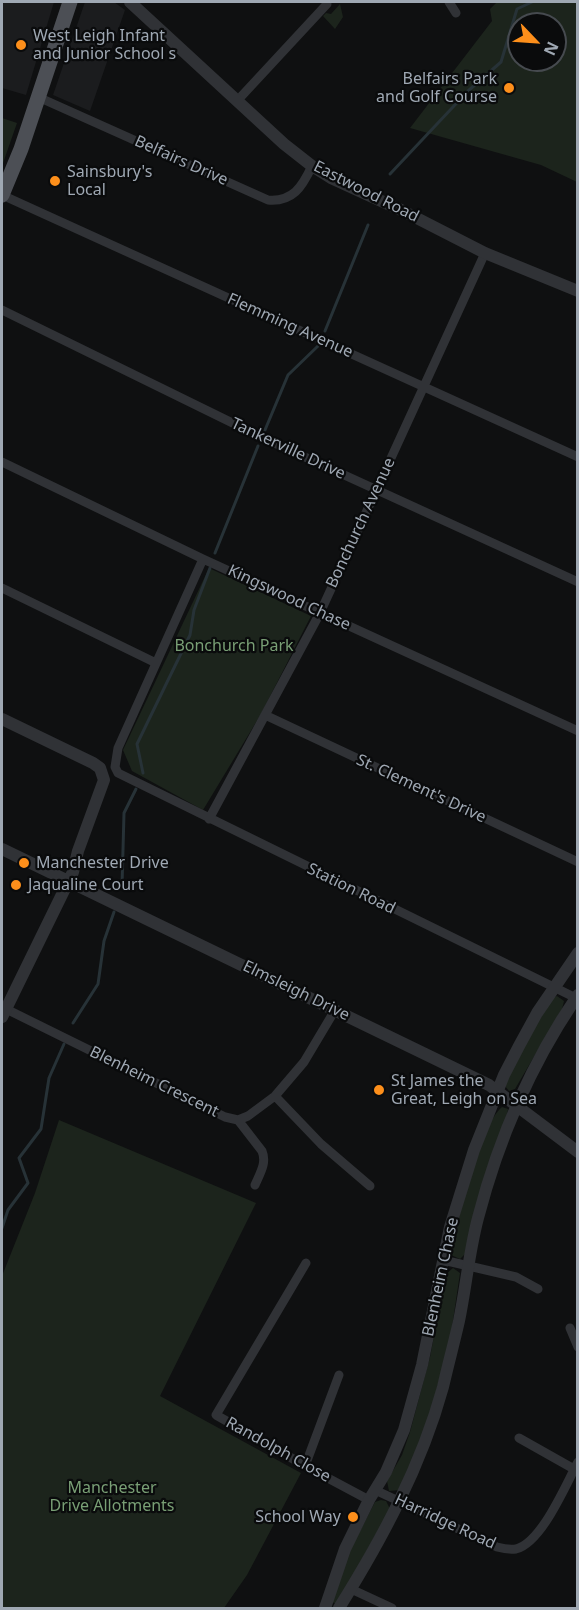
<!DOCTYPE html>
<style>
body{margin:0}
#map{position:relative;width:579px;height:1610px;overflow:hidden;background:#0f1011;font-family:"Noto Sans",sans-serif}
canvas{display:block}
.frame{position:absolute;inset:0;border:3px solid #9fa8b3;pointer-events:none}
.north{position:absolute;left:507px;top:12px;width:60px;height:60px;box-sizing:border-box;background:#0a0b0c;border:2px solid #464a4f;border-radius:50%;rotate:115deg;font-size:16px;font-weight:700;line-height:24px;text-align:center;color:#9fa8b3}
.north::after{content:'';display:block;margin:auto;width:21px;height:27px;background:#fd8f1b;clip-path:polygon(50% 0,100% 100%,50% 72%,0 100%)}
</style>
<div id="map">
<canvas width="579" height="1610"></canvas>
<div class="frame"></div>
<div class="north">N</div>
</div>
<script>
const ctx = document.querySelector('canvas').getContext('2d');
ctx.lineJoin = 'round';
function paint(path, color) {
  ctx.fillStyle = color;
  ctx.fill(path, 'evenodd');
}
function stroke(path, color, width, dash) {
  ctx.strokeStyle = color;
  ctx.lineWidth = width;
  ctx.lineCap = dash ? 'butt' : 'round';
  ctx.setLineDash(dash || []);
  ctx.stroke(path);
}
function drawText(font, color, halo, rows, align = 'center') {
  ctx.font = font + ' "Noto Sans",sans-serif';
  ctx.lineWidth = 4.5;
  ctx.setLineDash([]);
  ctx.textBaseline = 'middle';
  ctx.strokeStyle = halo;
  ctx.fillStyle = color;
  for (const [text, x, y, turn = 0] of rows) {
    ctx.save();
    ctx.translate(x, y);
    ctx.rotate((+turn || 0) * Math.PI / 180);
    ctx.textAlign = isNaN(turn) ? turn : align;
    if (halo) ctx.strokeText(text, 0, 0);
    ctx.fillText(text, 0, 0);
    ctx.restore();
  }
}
const built = new Path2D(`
 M 2,2 L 54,2 L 26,95 L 2,88 Z
 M 85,2 L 114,2 L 125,10 L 90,111 L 53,95 Z`);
const green = new Path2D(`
 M 497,2 L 577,2 L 577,182 L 541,165 L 410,128 L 492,21 L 490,9 ZM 519,24 L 555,24 L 555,60 L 519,60 Z
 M 340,4 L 343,17 L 335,29 L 323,16 L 326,13 L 331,14 Z
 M 2,118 L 17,123 L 2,166 Z
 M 209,568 L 311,616 L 261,714 L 203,810 L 132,771 L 123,750 Z
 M 557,996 L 564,1001 L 562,1009 L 515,1089 L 509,1091 L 505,1086 L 523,1046 L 552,998 Z
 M 502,1107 L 508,1109 L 507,1115 L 465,1254 L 460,1259 L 451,1255 C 457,1223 479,1126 502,1107 Z
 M 59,1120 L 256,1203 L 160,1396 L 301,1473 L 247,1575 L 224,1608 L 2,1608 L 2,1276 L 35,1193 Z
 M 453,1268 L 460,1273 L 451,1334 L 436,1392 L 421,1442 L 400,1490 L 389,1491 L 387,1481 L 402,1455 L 410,1432 L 430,1357 L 446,1274 Z
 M 381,1500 L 386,1501 L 390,1509 L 337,1604 L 332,1602 L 348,1554 L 375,1502 Z`);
const stream = new Path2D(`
 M 390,174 L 468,91 L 501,62 L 517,9 L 532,2
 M 325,331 L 368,225
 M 265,430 L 288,375 L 318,346
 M 215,553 L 258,446
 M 143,773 L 137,744 L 190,635 L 194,610 L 210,568
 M 122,886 L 124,813 L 136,789
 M 73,1023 L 98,984 L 104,941 L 114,912
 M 2,1228 L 8,1210 L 28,1183 L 19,1158 L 41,1129 L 49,1078 L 64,1044`);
const minor = new Path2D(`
 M 449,2 L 456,13
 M 38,97 L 268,200 C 293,202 302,187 312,166
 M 237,101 L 327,4
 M 2,195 L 578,457
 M 2,310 L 259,436 L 578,582
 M 2,462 L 203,559 L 578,731
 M 203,559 L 118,748 L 115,767 L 118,773 L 576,998
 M 2,588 L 156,663
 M 265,715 L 578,862
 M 209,819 L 320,613 L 485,253
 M 2,1007 L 225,1117 L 238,1120 L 248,1116 L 275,1096 L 304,1062 L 335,1010
 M 275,1096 L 321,1144 L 370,1186
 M 238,1120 L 262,1151 C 267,1163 260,1173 255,1185
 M 443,1260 L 516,1277 L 538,1289
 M 306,1263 L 216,1415 L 309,1468 L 369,1500
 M 570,1328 L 578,1347
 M 519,1438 L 574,1469
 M 305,1466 L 339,1375
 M 375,1490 L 497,1547 C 504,1549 509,1550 516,1549 C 542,1542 565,1486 578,1462
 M 351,1589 L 392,1608`);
const tertiary = new Path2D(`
 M 130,2 L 284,144 L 312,166 L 331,178 L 401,210 L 485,253 L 578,291
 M 2,719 L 93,763 L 100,768 L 104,780 L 78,851 L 73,872 L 2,1017
 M 2,849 L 489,1085 L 578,1152
 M 325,1608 L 345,1549 L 369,1500 L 386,1472 L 404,1430 L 422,1365 L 450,1227 L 474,1150 L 504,1075 L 519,1046 L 537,1013 L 578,953
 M 339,1608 C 382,1539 421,1467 443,1387 C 448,1365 454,1343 459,1321 C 466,1287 469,1252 478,1218 C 499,1137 530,1065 578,995`);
const primary = new Path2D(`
 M 2,195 L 21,149 L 70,2`);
const markers = [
 [21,45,6,"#fd8f1b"],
 [509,88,6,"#fd8f1b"],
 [55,181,6,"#fd8f1b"],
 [24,863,6,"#fd8f1b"],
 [16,885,6,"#fd8f1b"],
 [379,1090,6,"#fd8f1b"],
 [353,1517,6,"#fd8f1b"]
];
const poiNames = [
 ["West Leigh Infant",33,36],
 ["and Junior School s",33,54],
 ["Belfairs Park",497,79,"right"],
 ["and Golf Course",497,97,"right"],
 ["Sainsbury's",67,172],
 ["Local",67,190],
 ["Manchester Drive",36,863],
 ["Jaqualine Court",28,885],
 ["St James the",391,1081],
 ["Great, Leigh on Sea",391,1099],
 ["School Way",341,1517,"right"]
];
const streetNames = [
 ["Belfairs Drive",181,161,24],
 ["Eastwood Road",366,192,27],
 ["Flemming Avenue",290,326,24],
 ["Tankerville Drive",288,449,25],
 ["Bonchurch Avenue",361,523,-65],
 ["Kingswood Chase",289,598,25],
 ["St. Clement's Drive",421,789,25],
 ["Station Road",351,889,26],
 ["Elmsleigh Drive",296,991,26],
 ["Blenheim Crescent",154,1082,26],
 ["Blenheim Chase",441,1277,-78],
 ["Randolph Close",278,1450,29],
 ["Harridge Road",445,1522,25]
];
const parkNames = [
 ["Bonchurch Park",234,646],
 ["Manchester",112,1488],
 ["Drive Allotments",112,1506]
];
paint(built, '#1b1c1e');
paint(green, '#1c241c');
stroke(stream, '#273237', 3);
stroke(minor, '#303236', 9);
stroke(tertiary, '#303236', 12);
stroke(primary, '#4c4f55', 15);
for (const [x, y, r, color] of markers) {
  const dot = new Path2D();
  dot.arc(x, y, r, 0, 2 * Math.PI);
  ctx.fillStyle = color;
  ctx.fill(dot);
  stroke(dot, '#0a0b0c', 2);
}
drawText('16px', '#9fa8b3', '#0a0b0c', poiNames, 'left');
drawText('16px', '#9fa8b3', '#0a0b0c', streetNames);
drawText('16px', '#799f75', '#0a0b0c', parkNames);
</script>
